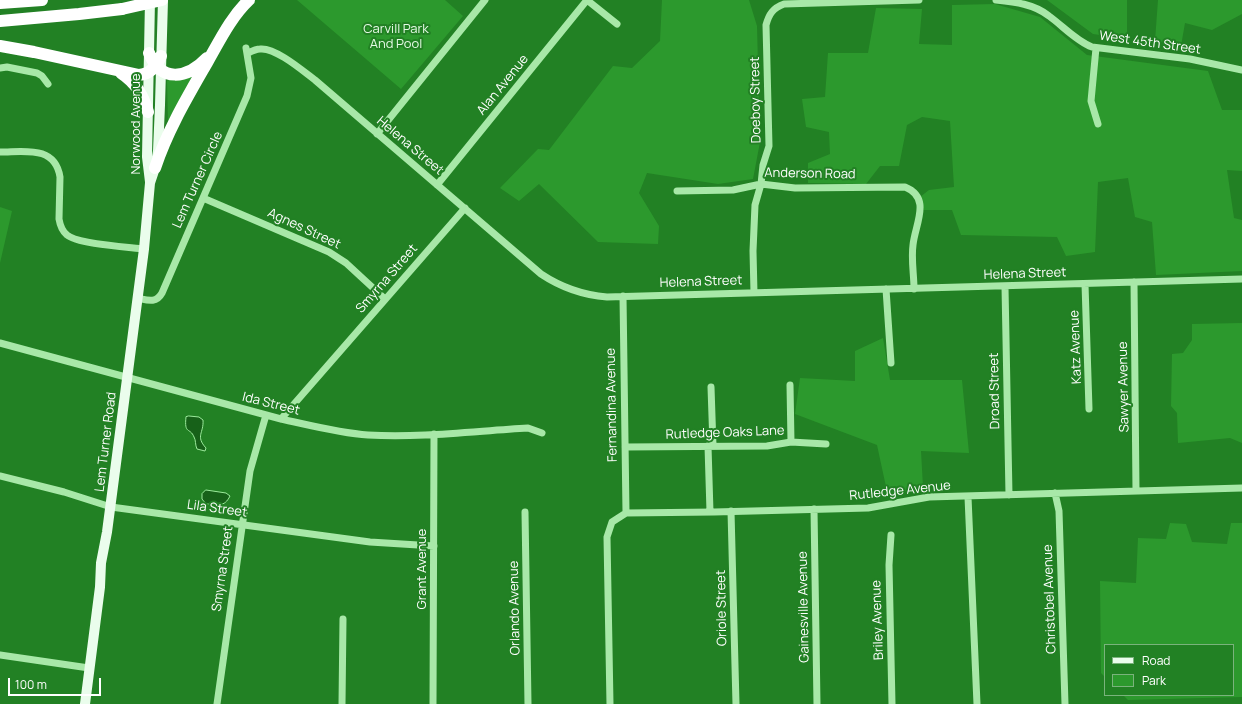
<!DOCTYPE html>
<style>
body{margin:0}
#map{position:relative;width:1242px;height:704px;overflow:hidden;background:#228124;font-family:Manrope,sans-serif}
canvas{display:block}
.legend{position:absolute;left:1104px;top:644px;width:130px;height:52px;box-sizing:border-box;background:#228124;border:1px solid #7ab37c;margin:0;padding:5px 7px;list-style:none;font-size:12px;color:#fff}
.legend li{display:flex;align-items:center;gap:8px;height:20px}
.legend b{width:20px;border:1px solid #7ab37c}
.scale{position:absolute;left:8px;top:678px;width:93px;height:18px;box-sizing:border-box;border:2px solid #fff;border-top:0;padding-left:5px;font-size:12px;line-height:14px;white-space:nowrap;color:#fff;-webkit-text-stroke:3px #228124;paint-order:stroke}
</style>
<div id="map">
<canvas width="1242" height="704"></canvas>
<ul class="legend">
<li><b style="height:5px;background:#eafdec"></b>Road</li>
<li><b style="height:11px;background:#2c992d"></b>Park</li>
</ul>
<div class="scale">100 m</div>
</div>
<script>
const ctx = document.querySelector('canvas').getContext('2d');
ctx.lineJoin = 'round';
function paint(path, color) {
  ctx.fillStyle = color;
  ctx.fill(path, 'evenodd');
}
function stroke(path, color, width, dash) {
  ctx.strokeStyle = color;
  ctx.lineWidth = width;
  ctx.lineCap = dash ? 'butt' : 'round';
  ctx.setLineDash(dash || []);
  ctx.stroke(path);
}
function drawText(font, color, halo, rows, align = 'center') {
  ctx.font = font + ' Manrope,sans-serif';
  ctx.lineWidth = 4;
  ctx.setLineDash([]);
  ctx.textBaseline = 'middle';
  ctx.strokeStyle = halo;
  ctx.fillStyle = color;
  for (const [text, x, y, turn = 0] of rows) {
    ctx.save();
    ctx.translate(x, y);
    ctx.rotate((+turn || 0) * Math.PI / 180);
    ctx.textAlign = isNaN(turn) ? turn : align;
    if (halo) ctx.strokeText(text, 0, 0);
    ctx.fillText(text, 0, 0);
    ctx.restore();
  }
}
const green = new Path2D(`
 M 297,0 L 445,0 L 463,16 L 401,89 Z
 M 662,0 L 749,0 L 757,26 L 760,142 L 753,179 L 718,184 L 647,173 L 639,193 L 659,226 L 658,244 L 598,242 L 539,184 L 519,201 L 500,188 L 538,149 L 549,150 L 613,66 L 632,68 L 660,41 Z
 M 1047,0 L 1127,0 L 1127,39 L 1093,34 Z
 M 1158,0 L 1242,0 L 1242,14 L 1212,30 L 1185,23 L 1181,46 L 1155,41 Z
 M 995,4 L 1040,17 L 1087,55 L 1208,71 L 1222,110 L 1242,110 L 1242,171 L 1227,170 L 1234,218 L 1242,220 L 1242,271 L 1156,275 L 1152,222 L 1135,217 L 1128,178 L 1098,182 L 1095,252 L 1066,256 L 1057,237 L 961,235 L 952,210 L 921,210 L 920,197 L 929,190 L 954,187 L 950,121 L 922,117 L 907,125 L 899,166 L 880,166 L 866,184 L 808,183 L 808,163 L 830,154 L 829,132 L 806,127 L 802,99 L 825,97 L 828,53 L 868,53 L 876,8 L 922,9 L 919,44 L 952,45 L 952,5 Z
 M 195,72 L 168,122 L 167,81 L 168,80 L 167,78 Z
 M 0,207 L 12,211 L 0,263 Z
 M 1242,323 L 1242,443 L 1230,438 L 1178,443 L 1177,413 L 1171,406 L 1172,354 L 1183,353 L 1192,340 L 1192,324 Z
 M 883,338 L 890,380 L 962,380 L 969,453 L 921,451 L 923,487 L 888,496 L 877,445 L 795,414 L 800,378 L 855,381 L 855,351 Z
 M 1170,523 L 1186,524 L 1192,542 L 1227,544 L 1231,523 L 1242,523 L 1242,697 L 1128,700 L 1123,695 L 1233,695 L 1233,645 L 1105,645 L 1105,677 L 1101,673 L 1100,581 L 1136,583 L 1138,538 L 1166,539 Z`);
const water = new Path2D(`
 M 189,416 L 199,417 L 203,420 C 204,433 195,436 206,448 L 205,451 L 197,449 C 195,445 196,440 194,437 C 190,427 184,435 186,417 Z
 M 206,490 L 226,493 L 230,496 C 224,508 218,504 206,504 L 202,499 L 202,494 Z`);
const minor = new Path2D(`
 M 587,0 L 617,24
 M 996,0 C 1015,2 1034,4 1049,16 C 1063,26 1076,41 1092,47 L 1190,59 L 1242,70
 M 1096,48 L 1091,101 L 1098,124
 M 248,53 C 252,51 256,49 260,49 C 275,47 303,71 315,80 L 541,274 C 562,288 582,295 607,297 L 1242,279
 M 0,68 L 7,67 L 37,73 L 42,76 L 48,84
 M 377,134 L 485,0
 M 0,152 C 24,152 55,145 60,177 L 59,219 C 60,225 62,231 67,235 C 77,244 128,247 144,249
 M 437,185 L 587,0
 M 677,191 L 733,190 L 761,184 L 795,188 L 905,187 C 932,198 915,224 913,245 C 911,259 914,275 914,289
 M 203,198 L 329,252 L 346,263 L 385,299
 M 1134,282 L 1136,491
 M 1085,284 L 1089,409
 M 1005,287 L 1009,495
 M 886,289 L 891,363
 M 754,293 L 753,251 L 755,205 L 761,184 L 763,165 L 769,146 L 766,25 C 769,14 773,8 784,4 L 919,0
 M 623,296 L 626,513
 M 137,298 C 147,300 156,304 162,293 L 247,96 L 251,78 L 246,48
 M 0,343 L 281,419 C 309,425 339,433 368,435 C 421,438 475,431 528,428 L 542,433
 M 790,385 L 791,442
 M 711,387 L 713,446
 M 281,419 L 465,208
 M 708,446 L 710,512
 M 625,447 L 767,446 L 791,442 L 826,444
 M 0,476 L 64,492 L 111,507 L 370,542 L 434,546
 M 1055,493 L 1059,511 L 1065,704
 M 968,497 L 977,704
 M 814,509 L 817,704
 M 731,511 L 736,704
 M 525,512 L 528,704
 M 891,535 L 889,565 L 892,704
 M 0,655 L 89,668
 M 217,704 L 250,471 L 266,415
 M 342,704 L 343,619
 M 433,704 L 434,434
 M 610,704 L 607,537 L 612,522 L 626,513 L 714,512 L 868,508 L 929,497 L 1242,488`);
const major = new Path2D(`
 M 150,182 L 147,157 L 150,0
 M 85,704 L 100,587 L 101,563 L 107,532 L 144,249 L 150,183 L 155,168 L 158,151 L 160,105 L 163,0`);
const highway = new Path2D(`
 M 0,3 L 42,0
 M 0,21 L 79,14 L 122,9
 M 0,46 L 34,52 L 139,75 C 150,74 157,66 161,56
 M 149,53 C 161,83 187,79 207,58
 M 121,73 C 136,83 143,95 148,112
 M 155,168 C 168,129 188,96 208,61 C 220,40 231,17 249,0`);
const highwayBridge = new Path2D(`
 M 122,9 L 162,0`);
const parkNames = [
 ["Carvill Park",396,29],
 ["And Pool",396,44]
];
const streetNames = [
 ["West 45th Street",1150,43,8],
 ["Alan Avenue",503,85,-51],
 ["Doeboy Street",756,100,-91],
 ["Norwood Avenue",136,124,-90],
 ["Helena Street",410,146,40],
 ["Anderson Road",810,174,1],
 ["Lem Turner Circle",198,180,-66],
 ["Agnes Street",304,229,25],
 ["Helena Street",1025,274,-2],
 ["Smyrna Street",387,279,-49],
 ["Helena Street",701,282,-2],
 ["Katz Avenue",1076,347,-92],
 ["Sawyer Avenue",1124,387,-91],
 ["Droad Street",995,391,-91],
 ["Ida Street",271,404,14],
 ["Fernandina Avenue",612,405,-91],
 ["Rutledge Oaks Lane",725,433,-2],
 ["Lem Turner Road",106,442,-83],
 ["Rutledge Avenue",900,491,-6],
 ["Lila Street",217,509,8],
 ["Smyrna Street",223,569,-82],
 ["Grant Avenue",422,569,-90],
 ["Christobel Avenue",1050,599,-92],
 ["Gainesville Avenue",804,607,-91],
 ["Orlando Avenue",515,608,-91],
 ["Oriole Street",722,608,-91],
 ["Briley Avenue",878,620,-92]
];
paint(green, '#2c992d');
paint(water, '#176119');
stroke(water, '#9ce99c', 1);
stroke(minor, '#a8e8a8', 7);
stroke(major, '#eafdec', 10);
stroke(highway, '#fff', 12);
stroke(highwayBridge, '#fff', 12);
drawText('13px', '#e6fae6', '#228124', parkNames);
drawText('13px', '#fff', '#228124', streetNames);
</script>
